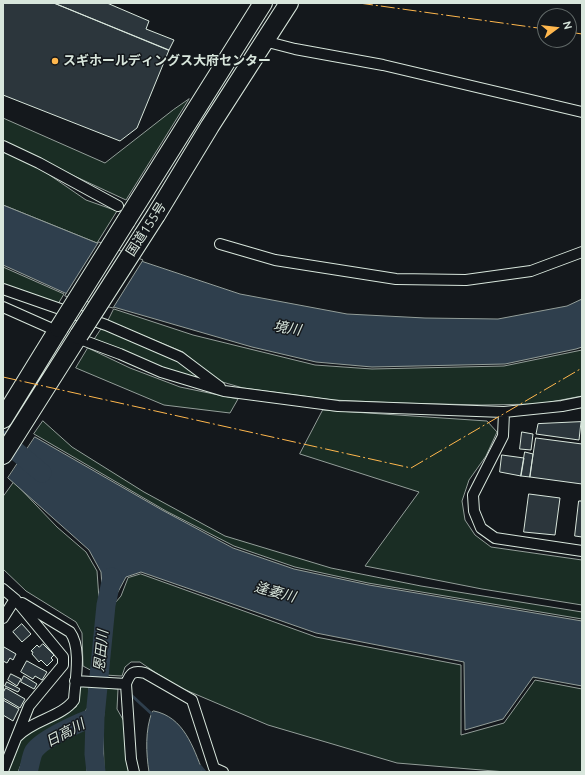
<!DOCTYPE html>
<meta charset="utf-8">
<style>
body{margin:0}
#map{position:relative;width:585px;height:775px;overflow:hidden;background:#14181c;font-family:Ubuntu,sans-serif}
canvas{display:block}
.frame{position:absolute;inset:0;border:4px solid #d8e6dc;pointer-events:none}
.north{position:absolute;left:537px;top:8px;width:40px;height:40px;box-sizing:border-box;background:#14181c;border:1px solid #626a69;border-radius:50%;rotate:75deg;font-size:11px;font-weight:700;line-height:16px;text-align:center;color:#d8e6dc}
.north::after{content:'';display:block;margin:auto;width:14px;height:18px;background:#ffb74d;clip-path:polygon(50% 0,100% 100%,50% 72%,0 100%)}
</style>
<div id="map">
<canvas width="585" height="775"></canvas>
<div class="frame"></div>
<div class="north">N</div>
</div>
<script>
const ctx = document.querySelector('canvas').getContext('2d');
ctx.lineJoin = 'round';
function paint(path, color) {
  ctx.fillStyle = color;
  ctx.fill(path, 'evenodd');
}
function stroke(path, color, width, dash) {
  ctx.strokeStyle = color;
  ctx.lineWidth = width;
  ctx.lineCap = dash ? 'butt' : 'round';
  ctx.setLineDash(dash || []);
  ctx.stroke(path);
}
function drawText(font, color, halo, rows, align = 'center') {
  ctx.font = font + ' Ubuntu,"Noto Sans JP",sans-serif';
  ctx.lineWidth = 3;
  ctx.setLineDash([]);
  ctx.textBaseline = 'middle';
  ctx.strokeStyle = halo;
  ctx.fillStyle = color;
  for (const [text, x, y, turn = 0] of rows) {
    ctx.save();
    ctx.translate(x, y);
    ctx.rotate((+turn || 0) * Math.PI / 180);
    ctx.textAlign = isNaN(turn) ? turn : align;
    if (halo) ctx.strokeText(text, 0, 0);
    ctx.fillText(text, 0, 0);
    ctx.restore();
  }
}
const green = new Path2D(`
 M 189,99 L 126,200 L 3,143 L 3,118 L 105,163 L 173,110 Z
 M 3,150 L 35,165 L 86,200 L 117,211 L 97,243 L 3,205 Z
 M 3,267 L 64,294 L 58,304 L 3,284 Z
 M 114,309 L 193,335 L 315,365 L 372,369 L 504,366 L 582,350 L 582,396 L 540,404 L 482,405 L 398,403 L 333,400 L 243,388 L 219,381 L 183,352 L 108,321 Z
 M 102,328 L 178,360 L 202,380 L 200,383 L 94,340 Z
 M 88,348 L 130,368 L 180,387 L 238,399 L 230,413 L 164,405 L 76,368 Z
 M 323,410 L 487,421 L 497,432 L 486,456 L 469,480 L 462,501 L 465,520 L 475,535 L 491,547 L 582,560 L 582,605 L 482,589 L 365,566 L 419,492 L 300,454 Z
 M 43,421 L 72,447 L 144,492 L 225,536 L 331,568 L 421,586 L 582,612 L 582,619 L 368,583 L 295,567 L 234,546 L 166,511 L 34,434 Z
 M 14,482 L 57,527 L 86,552 L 97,571 L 100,613 L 94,672 L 83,666 L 82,633 L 76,622 L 26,591 L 3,569 L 3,497 Z
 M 141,574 L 316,637 L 461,665 L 461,735 L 504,723 L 535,680 L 582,689 L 582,772 L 506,772 L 397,763 L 268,725 L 181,688 L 156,673 L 140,662 L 131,662 L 125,667 L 122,676 L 104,675 L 110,609 L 121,596 L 128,578 Z
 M 79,686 L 89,686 L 89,706 L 82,715 L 36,740 L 26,752 L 18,772 L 7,772 C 10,763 12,753 16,745 C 26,726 58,716 76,707 Z
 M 106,688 L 118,689 L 117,709 L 125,723 L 131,772 L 104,772 L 103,725 Z
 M 88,723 L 87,765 L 87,772 L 30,772 L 36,756 L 50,742 Z`);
const water = new Path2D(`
 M 3,205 L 144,262 L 240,294 L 347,314 L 425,318 L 498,319 L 567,306 L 582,299 L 582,347 L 576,349 L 505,364 L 372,367 L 316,362 L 252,347 L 65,293 L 3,265 Z
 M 35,437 L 162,510 L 233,548 L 294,569 L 369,585 L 582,621 L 582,686 L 533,677 L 503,719 L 465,730 L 464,662 L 316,633 L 141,572 L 126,577 L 112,603 L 103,600 L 101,572 L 89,550 L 8,478 Z
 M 154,711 C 184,717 193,747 203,772 L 149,772 C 146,753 145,730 152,712 Z`);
const pier = new Path2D(`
 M 99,242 L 143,260 L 113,308 L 65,296 Z`);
const stream = new Path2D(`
 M 99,674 L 110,680
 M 129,693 L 154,716
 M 200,766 L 205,772`);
const river = new Path2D(`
 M 3,440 L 42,473
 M 28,772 C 30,766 31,756 34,751 C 42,739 80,722 95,717
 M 96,772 L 94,754 L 95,717 L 106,605 L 112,577`);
const building = new Path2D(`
 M 3,3 L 54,3 L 169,50 L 137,128 L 120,141 L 3,95 Z
 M 54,3 L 107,3 L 149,21 L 146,29 L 174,40 L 169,50 Z
 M 581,422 L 579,440 L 536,434 L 538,424 Z
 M 522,432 L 533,434 L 531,450 L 520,449 Z
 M 536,438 L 582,444 L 582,484 L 530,477 Z
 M 525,452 L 533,454 L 530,477 L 521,476 Z
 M 502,455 L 524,458 L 521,476 L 500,472 Z
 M 529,494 L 560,498 L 555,535 L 524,532 Z
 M 579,501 L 582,501 L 582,537 L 575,536 Z
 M 22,624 L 31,634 L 22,642 L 13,632 Z
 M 43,644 L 54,655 L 51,658 L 53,660 L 47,666 L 41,660 L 39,662 L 32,654 L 33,652 L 31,651 L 37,645 L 39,647 Z
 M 4,647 L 16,654 L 13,660 L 10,658 L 7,663 L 3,661 Z
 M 27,661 L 47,672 L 42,680 L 35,676 L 33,679 L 21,672 Z
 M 11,674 L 21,679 L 17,686 L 8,680 Z
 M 24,676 L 37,684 L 34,689 L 21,682 Z
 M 7,682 L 20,689 L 18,692 L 5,686 Z
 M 6,688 L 25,699 L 20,708 L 3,698 L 3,693 Z
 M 3,700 L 19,709 L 13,721 L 3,715 Z`);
const street = new Path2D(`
 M 264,41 L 295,49 L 383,65 L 582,112
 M 3,146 L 39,163 L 118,206
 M 220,244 L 275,260 L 396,279 L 466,280 L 531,271 L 582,252
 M 3,289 L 106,325 L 180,357 L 220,387
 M 3,307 L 57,331
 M 77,338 L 120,354 L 161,372 L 224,391 L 338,406 L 504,412 L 562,406 L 582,402
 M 504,412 L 503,436 L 473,495 L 474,511 L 481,528 L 495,538 L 582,551
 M 3,589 L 15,599 L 63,657 L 63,665 L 29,706 L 3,771
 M 3,618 L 15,599
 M 75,681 L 126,684
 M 17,737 C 32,720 62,717 74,700 C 75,681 82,648 70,632 L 22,603
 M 134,772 L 131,759 L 126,684 C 130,673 133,670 145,673 L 192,700 L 214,768 L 223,772`);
const highway = new Path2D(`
 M 156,215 L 210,126 L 289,3
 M 126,221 L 263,3
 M 3,419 L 59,328
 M 3,455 L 79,335`);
const highwayBridge = new Path2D(`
 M 59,328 L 126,221
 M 79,335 L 156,215`);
const power = new Path2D(`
 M 359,3 L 545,29
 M 569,32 L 582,34
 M 3,377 L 411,468 L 582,368`);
const markers = [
 [55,61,4,"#ffb74d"]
];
const poiNames = [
 ["スギホールディングス大府センター",63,61]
];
const streetNames = [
 ["国道155号",146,229,-57]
];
const waterNames = [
 ["境川",287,328,10],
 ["逢妻川",275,592,15],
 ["恩田川",101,651,-84],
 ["日高川",65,733,-28]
];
paint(green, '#1a2d24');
stroke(green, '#939e99', 1);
paint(water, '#2f3f4d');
stroke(water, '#939e99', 1);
paint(pier, '#14181c');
stroke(pier, '#939e99', 1);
stroke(stream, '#2f3f4d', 3);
stroke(river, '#2f3f4d', 19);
paint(building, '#2c363c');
stroke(building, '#d8e6dc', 1);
stroke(street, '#d8e6dc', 12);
stroke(highway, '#d8e6dc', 20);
stroke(street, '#14181c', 10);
stroke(highway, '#14181c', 18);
stroke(highwayBridge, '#d8e6dc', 20, []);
stroke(highwayBridge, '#14181c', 18);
stroke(power, '#ffb74d', 1, [14, 3, 2, 3]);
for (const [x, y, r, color] of markers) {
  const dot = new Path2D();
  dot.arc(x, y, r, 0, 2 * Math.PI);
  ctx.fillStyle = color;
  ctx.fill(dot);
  stroke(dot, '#14181c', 1.5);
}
drawText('bold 13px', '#d8e6dc', '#14181c', poiNames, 'left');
drawText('13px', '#d8e6dc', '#14181c', streetNames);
drawText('italic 14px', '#d8e6dc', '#14181c', waterNames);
</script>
